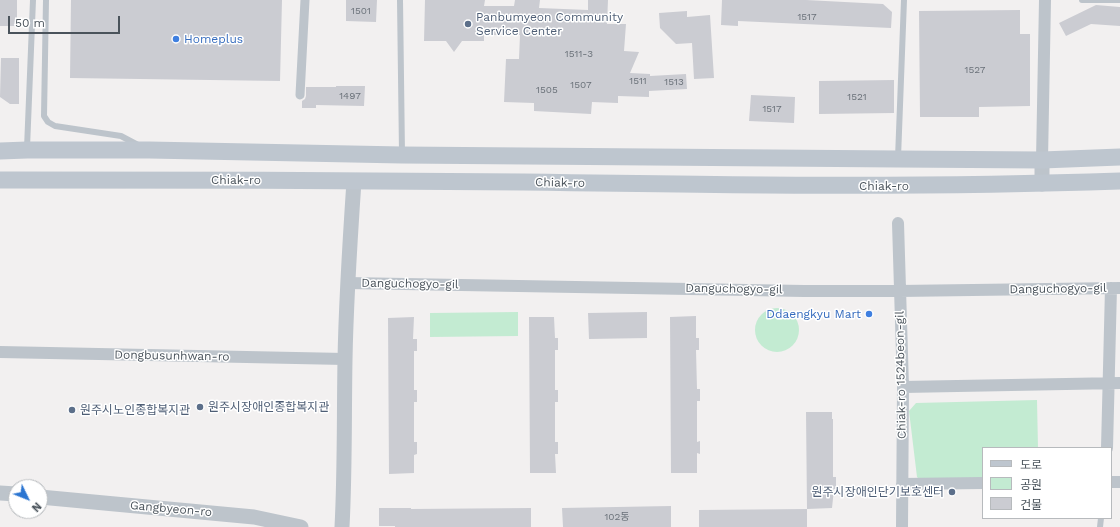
<!DOCTYPE html>
<meta charset="utf-8">
<style>
body{margin:0}
#map{position:relative;width:1120px;height:527px;overflow:hidden;background:#f2f0f0;font-family:"Work Sans","Noto Sans KR",sans-serif}
canvas{display:block}
.legend{position:absolute;left:982px;top:447px;width:130px;height:72px;box-sizing:border-box;background:#fff;border:1px solid #b7babd;margin:0;padding:5px 7px;list-style:none;font-size:12px;color:#4a535b}
.legend li{display:flex;align-items:center;gap:8px;height:20px}
.legend b{width:20px;border:1px solid #b7babd}
.north{position:absolute;left:8px;top:479px;width:40px;height:40px;box-sizing:border-box;background:#fff;border:1px solid #b7babd;border-radius:50%;rotate:133deg;font-size:11px;font-weight:700;line-height:16px;text-align:center;color:#4a535b}
.north::after{content:'';display:block;margin:auto;width:14px;height:18px;background:#2b75d1;clip-path:polygon(50% 0,100% 100%,50% 72%,0 100%)}
.scale{position:absolute;left:8px;top:16px;width:112px;height:18px;box-sizing:border-box;border:2px solid #4a535b;border-top:0;padding-left:5px;font-size:12px;line-height:14px;white-space:nowrap;color:#4a535b;-webkit-text-stroke:3px #fff;paint-order:stroke}
</style>
<div id="map">
<canvas width="1120" height="527"></canvas>
<ul class="legend">
<li><b style="height:5px;background:#bec6cf"></b>도로</li>
<li><b style="height:11px;background:#c3ebd2"></b>공원</li>
<li><b style="height:11px;background:#cbccd2"></b>건물</li>
</ul>
<div class="north">N</div>
<div class="scale">50 m</div>
</div>
<script>
const ctx = document.querySelector('canvas').getContext('2d');
ctx.lineJoin = 'round';
function paint(path, color) {
  ctx.fillStyle = color;
  ctx.fill(path, 'evenodd');
}
function stroke(path, color, width, dash) {
  ctx.strokeStyle = color;
  ctx.lineWidth = width;
  ctx.lineCap = dash ? 'butt' : 'round';
  ctx.setLineDash(dash || []);
  ctx.stroke(path);
}
function drawText(font, color, halo, rows, align = 'center') {
  ctx.font = font + ' "Work Sans","Noto Sans KR",sans-serif';
  ctx.lineWidth = 3;
  ctx.setLineDash([]);
  ctx.textBaseline = 'middle';
  ctx.strokeStyle = halo;
  ctx.fillStyle = color;
  for (const [text, x, y, turn = 0] of rows) {
    ctx.save();
    ctx.translate(x, y);
    ctx.rotate((+turn || 0) * Math.PI / 180);
    ctx.textAlign = isNaN(turn) ? turn : align;
    if (halo) ctx.strokeText(text, 0, 0);
    ctx.fillText(text, 0, 0);
    ctx.restore();
  }
}
const green = new Path2D(`
 M755 330a22 22 0 1 1 44 0a22 22 0 1 1-44 0Z
 M 518,312 L 518,336 L 430,337 L 430,313 Z
 M 1037,400 L 1038,448 L 983,448 L 983,479 L 921,481 L 917,477 L 909,411 L 916,403 Z`);
const building = new Path2D(`
 M 0,0 L 17,0 L 17,26 L 0,26 Z
 M 71,0 L 282,0 L 280,81 L 70,78 Z
 M 346,0 L 377,0 L 376,22 L 346,21 Z
 M 425,0 L 485,0 L 484,6 L 514,6 L 515,0 L 540,0 L 539,8 L 588,10 L 588,0 L 608,0 L 607,24 L 626,24 L 624,51 L 639,52 L 630,73 L 650,74 L 650,76 L 686,74 L 687,89 L 649,91 L 649,97 L 618,96 L 618,103 L 592,102 L 591,114 L 534,111 L 534,103 L 504,102 L 506,59 L 519,59 L 520,35 L 484,35 L 484,41 L 462,41 L 454,52 L 446,41 L 424,41 Z
 M 722,0 L 806,0 L 883,4 L 892,12 L 891,28 L 738,21 L 738,26 L 721,25 Z
 M 1096,5 L 1120,7 L 1120,26 L 1091,24 L 1066,36 L 1059,23 Z
 M 1020,10 L 1020,34 L 1030,34 L 1030,106 L 979,107 L 979,117 L 920,117 L 919,11 Z
 M 687,11 L 687,17 L 710,15 L 714,78 L 694,79 L 692,43 L 676,44 L 660,28 L 659,13 Z
 M 1,58 L 19,58 L 19,104 L 10,104 L 0,97 Z
 M 894,80 L 894,113 L 819,114 L 819,81 Z
 M 336,86 L 365,86 L 364,106 L 316,105 L 316,108 L 302,108 L 302,101 L 305,99 L 306,96 L 306,87 L 336,87 Z
 M 751,95 L 795,97 L 794,123 L 749,121 Z
 M 647,312 L 647,338 L 589,339 L 588,313 Z
 M 696,316 L 696,338 L 699,338 L 699,350 L 696,350 L 697,389 L 700,389 L 700,401 L 697,401 L 697,442 L 700,441 L 700,454 L 697,453 L 697,473 L 671,473 L 670,317 Z
 M 414,317 L 413,339 L 417,339 L 417,351 L 414,351 L 414,390 L 417,390 L 417,402 L 414,402 L 414,442 L 417,442 L 417,454 L 414,455 L 414,473 L 389,474 L 388,318 Z
 M 529,317 L 554,317 L 555,338 L 558,338 L 558,350 L 555,350 L 555,390 L 558,390 L 558,402 L 555,402 L 555,442 L 558,442 L 558,454 L 555,454 L 556,473 L 530,473 Z
 M 806,412 L 832,412 L 832,419 L 833,419 L 833,477 L 836,477 L 836,489 L 834,489 L 832,508 L 807,509 Z
 M 671,506 L 671,527 L 563,527 L 562,508 Z
 M 379,508 L 411,508 L 411,509 L 531,508 L 531,527 L 395,527 L 395,526 L 379,526 Z
 M 807,509 L 807,527 L 699,527 L 699,510 Z`);
const service = new Path2D(`
 M 46,0 L 44,116 L 48,122 L 55,126 L 121,136 L 138,145
 M 400,0 L 402,153
 M 1082,0 L 1120,0
 M 27,148 L 33,0
 M 898,158 L 904,0
 M 1100,527 L 1101,518`);
const pedestrian = new Path2D(`
 M 300,95 L 305,0`);
const minor = new Path2D(`
 M 1042,160 L 1045,0
 M 898,223 L 903,387 L 902,527
 M 347,283 L 804,291 L 899,291 L 1120,288
 M 0,352 L 345,359
 M 903,387 L 1120,383
 M 1107,448 L 1111,288
 M 1111,482 L 1120,482
 M 902,484 L 983,483`);
const tertiary = new Path2D(`
 M 1042,160 L 1042,184
 M 0,493 L 16,494
 M 40,497 L 254,517 L 301,527
 M 342,527 C 345,471 344,416 345,360 C 346,300 350,240 354,181`);
const secondary = new Path2D(`
 M 0,151 L 27,150 L 149,150 L 402,155 L 898,159 L 1042,160 L 1120,157
 M 0,180 C 174,180 349,180 523,182 C 722,185 921,188 1120,181`);
const markers = [
 [468,24,4,"#5c6f8a"],
 [176,39,4,"#3f7fe0"],
 [869,314,4,"#3f7fe0"],
 [200,407,4,"#5c6f8a"],
 [72,410,4,"#5c6f8a"],
 [952,492,4,"#5c6f8a"]
];
const numberNames = [
 ["1501",361,11],
 ["1517",807,17],
 ["1511-3",579,54],
 ["1527",975,70],
 ["1511",638,81],
 ["1513",674,82],
 ["1507",581,85],
 ["1505",547,90],
 ["1497",350,96],
 ["1521",857,97],
 ["1517",772,109],
 ["102동",617,517]
];
const serviceNames = [
 ["Panbumyeon Community",476,17],
 ["Service Center",476,31],
 ["원주시장애인종합복지관",208,407],
 ["원주시노인종합복지관",80,410],
 ["원주시장애인단기보호센터",944,492,"right"]
];
const shopNames = [
 ["Homeplus",184,39],
 ["Ddaengkyu Mart",861,314,"right"]
];
const streetNames = [
 ["Chiak-ro",236,180],
 ["Chiak-ro",560,183,1],
 ["Chiak-ro",884,186],
 ["Danguchogyo-gil",410,284,1],
 ["Danguchogyo-gil",734,289,1],
 ["Danguchogyo-gil",1058,289,-1],
 ["Dongbusunhwan-ro",172,356,1],
 ["Chiak-ro 1524beon-gil",901,375,-91],
 ["Gangbyeon-ro",171,509,5]
];
paint(green, '#c3ebd2');
paint(building, '#cbccd2');
stroke(service, '#bdc4cb', 6);
stroke(pedestrian, '#bdc4cb', 9);
stroke(minor, '#bdc4cb', 12);
stroke(tertiary, '#bdc4cb', 15);
stroke(secondary, '#bec6cf', 17);
for (const [x, y, r, color] of markers) {
  const dot = new Path2D();
  dot.arc(x, y, r, 0, 2 * Math.PI);
  ctx.fillStyle = color;
  ctx.fill(dot);
  stroke(dot, '#fff', 1.5);
}
drawText('10px', '#6a7179', null, numberNames);
drawText('12px', '#4e5e75', '#fff', serviceNames, 'left');
drawText('12px', '#366cbe', '#fff', shopNames, 'left');
drawText('12px', '#4a535b', '#fff', streetNames);
</script>
